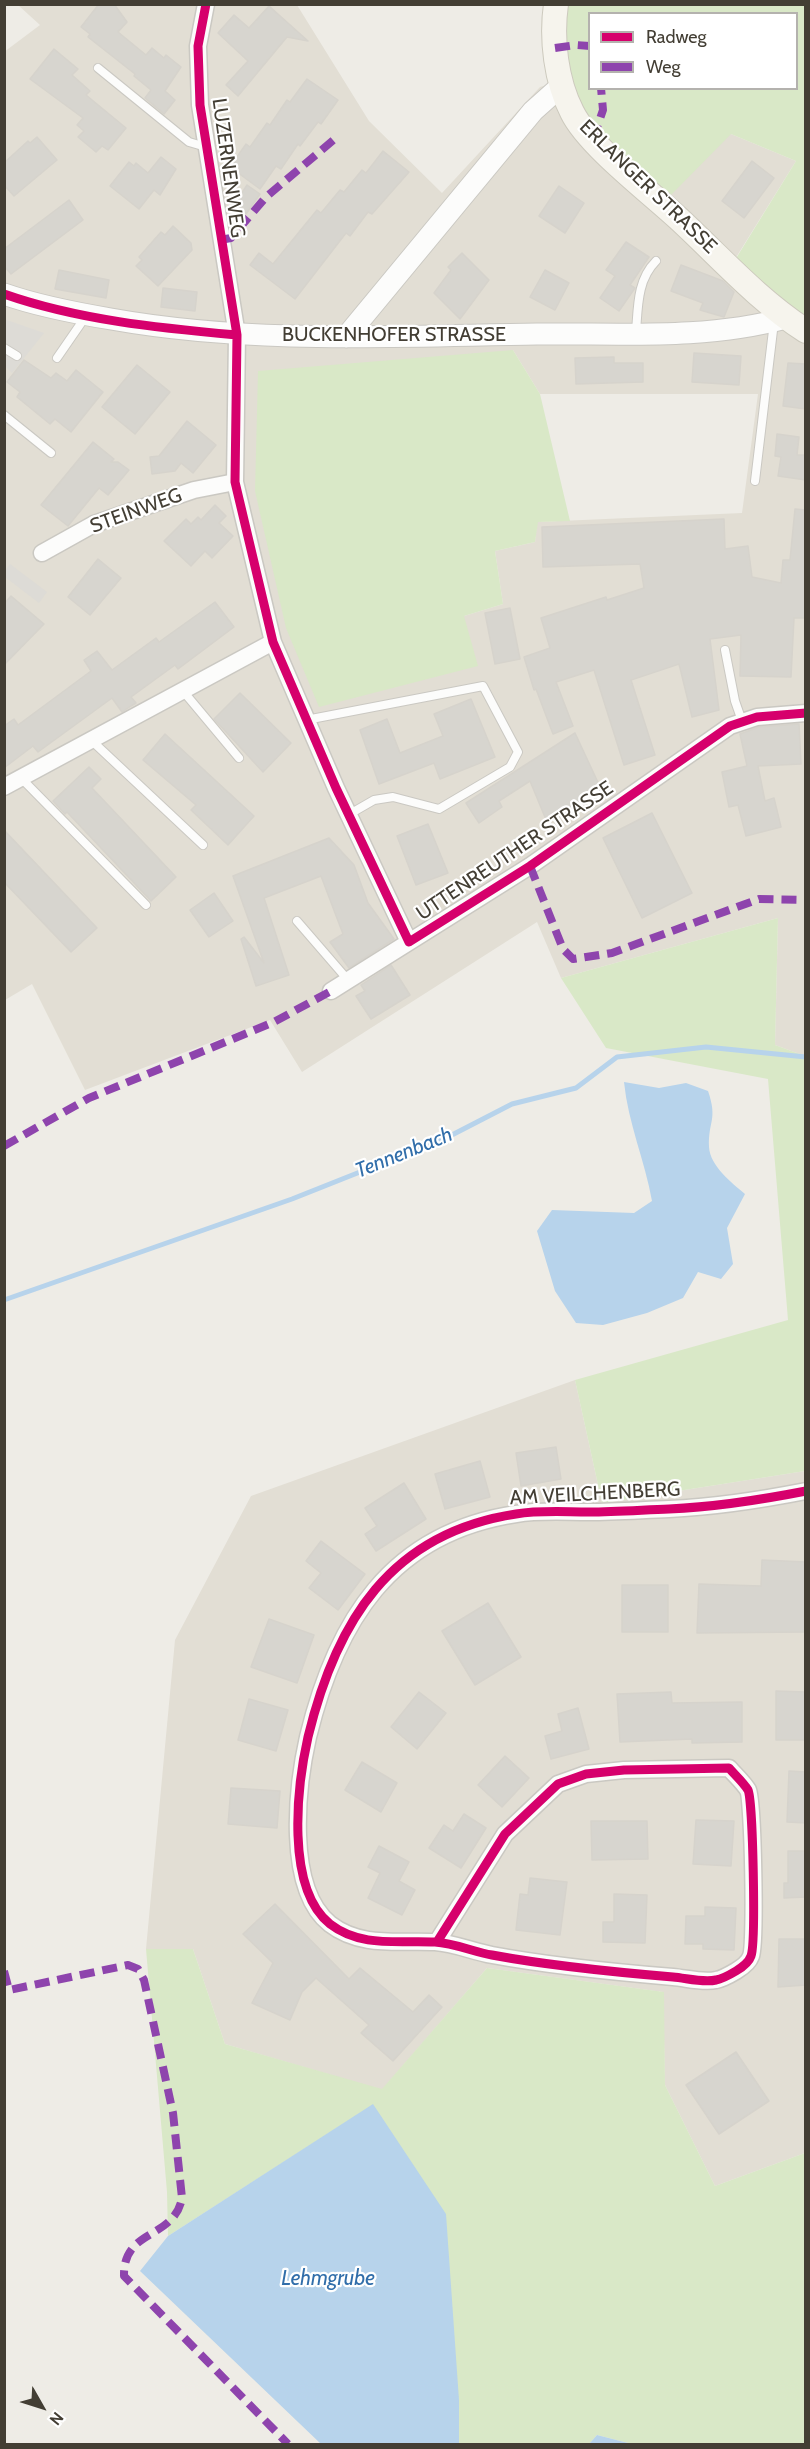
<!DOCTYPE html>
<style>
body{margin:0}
#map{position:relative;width:810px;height:2449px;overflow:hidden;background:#eeece6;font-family:Cabin,sans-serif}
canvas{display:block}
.frame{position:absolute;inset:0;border:6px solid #433e34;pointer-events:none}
.legend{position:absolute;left:588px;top:12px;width:210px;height:78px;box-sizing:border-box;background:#fff;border:2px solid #b4b2ae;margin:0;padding:8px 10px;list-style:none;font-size:18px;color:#433e34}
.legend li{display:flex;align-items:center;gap:12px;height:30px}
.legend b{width:30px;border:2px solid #b4b2ae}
.north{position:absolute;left:12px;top:2377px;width:60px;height:60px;-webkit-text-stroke:4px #fff;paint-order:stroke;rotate:129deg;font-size:16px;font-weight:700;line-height:24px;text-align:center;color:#433e34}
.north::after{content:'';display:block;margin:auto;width:21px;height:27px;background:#433e34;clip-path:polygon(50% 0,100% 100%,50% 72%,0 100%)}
</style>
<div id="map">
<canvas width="810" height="2449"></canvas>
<div class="frame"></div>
<ul class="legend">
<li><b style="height:8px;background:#d6006c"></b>Radweg</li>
<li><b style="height:8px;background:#8e44ad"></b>Weg</li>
</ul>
<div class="north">N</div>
</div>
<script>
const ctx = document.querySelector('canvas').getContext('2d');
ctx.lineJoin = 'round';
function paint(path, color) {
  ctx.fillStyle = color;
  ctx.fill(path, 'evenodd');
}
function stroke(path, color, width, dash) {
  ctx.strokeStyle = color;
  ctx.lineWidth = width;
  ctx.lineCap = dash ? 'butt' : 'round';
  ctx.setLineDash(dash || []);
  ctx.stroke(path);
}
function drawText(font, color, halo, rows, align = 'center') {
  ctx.font = font + ' Cabin,sans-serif';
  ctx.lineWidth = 4.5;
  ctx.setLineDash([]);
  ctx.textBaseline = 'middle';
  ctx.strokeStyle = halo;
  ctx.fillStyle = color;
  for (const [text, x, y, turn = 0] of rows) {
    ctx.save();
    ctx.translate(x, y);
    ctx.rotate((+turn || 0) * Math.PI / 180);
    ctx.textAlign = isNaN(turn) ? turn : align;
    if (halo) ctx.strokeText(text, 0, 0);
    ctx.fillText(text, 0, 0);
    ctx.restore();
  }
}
const residential = new Path2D(`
 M 18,5 L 297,5 L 369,121 L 442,193 L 540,87 L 563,80 L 731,134 L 796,161 L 735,259 L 805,317 L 805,1056 L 775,1045 L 778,918 L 561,978 L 537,922 L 302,1072 L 270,1020 L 85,1090 L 32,984 L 5,1000 L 4,52 L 40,25 ZM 513,350 L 540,394 L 758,394 L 742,513 L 537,522 L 535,542 L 495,551 L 503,604 L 464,616 Z
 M 575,1380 L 602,1503 L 805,1471 L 805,2153 L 715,2186 L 665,2085 L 663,1992 L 487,1968 L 382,2090 L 225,2044 L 193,1949 L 146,1949 L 175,1640 L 251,1496 Z`);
const green = new Path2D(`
 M 564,5 L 805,5 L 805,317 L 735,260 L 796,161 L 731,134 L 671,195 L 604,138 L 563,80 ZM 590,14 L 796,14 L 796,88 L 590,88 Z
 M 513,350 L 540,394 L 570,521 L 538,522 L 535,542 L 495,551 L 503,604 L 464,616 L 478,666 L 319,707 L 286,628 L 255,491 L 258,371 Z
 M 778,918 L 775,1045 L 805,1056 L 805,1471 L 602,1503 L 575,1380 L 788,1320 L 768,1079 L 606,1048 L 561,978 Z
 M 146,1949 L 193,1949 L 225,2044 L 382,2089 L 487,1968 L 664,1992 L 665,2085 L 715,2186 L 805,2153 L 805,2444 L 632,2444 L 597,2435 L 589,2444 L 459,2444 L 459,2400 L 373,2105 L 168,2236 L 167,2192 Z`);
const parking = new Path2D(`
 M 4,319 L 44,333 L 12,373 L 5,366 Z
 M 10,564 L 47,592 L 39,603 L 5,577 L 5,571 Z`);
const water = new Path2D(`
 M 624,1082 L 659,1088 L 686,1083 L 708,1091 C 718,1120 708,1121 709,1147 C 710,1166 732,1183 745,1194 L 727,1228 L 733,1264 L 721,1279 L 698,1272 L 683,1298 L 647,1313 L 603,1325 L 576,1323 L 555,1291 L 537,1231 L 552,1210 L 634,1213 L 652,1201 C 645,1161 628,1123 624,1082 Z
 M 373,2104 L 446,2214 L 459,2400 L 459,2444 L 321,2444 L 140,2271 L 168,2236 Z
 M 597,2435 L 632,2444 L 589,2444 Z`);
const stream = new Path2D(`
 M 4,1300 L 292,1199 L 448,1137 L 512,1104 L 576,1088 L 617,1057 L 706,1047 L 806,1057`);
const building = new Path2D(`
 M 99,4 L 114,4 L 127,22 L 118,32 L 146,55 L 152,48 L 164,58 L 166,55 L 181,67 L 165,91 L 175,100 L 164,114 L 145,98 L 151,90 L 134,76 L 135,74 L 88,37 L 90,34 L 81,27 Z
 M 269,6 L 308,41 L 287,37 L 238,96 L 226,85 L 248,61 L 218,33 L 234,15 L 249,28 Z
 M 54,49 L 78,69 L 72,75 L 90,91 L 86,95 L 126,128 L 108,150 L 102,146 L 96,152 L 78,137 L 84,131 L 77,125 L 83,118 L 30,79 Z
 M 307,79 L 338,100 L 321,124 L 318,122 L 300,146 L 298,144 L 281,169 L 276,166 L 260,189 L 230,167 L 246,144 L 250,147 L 267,123 L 270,125 L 287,100 L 290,102 Z
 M 37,137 L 57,160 L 14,196 L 4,185 L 4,163 L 28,141 L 30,143 Z
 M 383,151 L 409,172 L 372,214 L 368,212 L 350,236 L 346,233 L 295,299 L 250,265 L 259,253 L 273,264 L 317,210 L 321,213 L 340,190 L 344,192 L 362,170 L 366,173 Z
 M 161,157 L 176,169 L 160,195 L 154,190 L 139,209 L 110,186 L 129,162 L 134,166 L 136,163 L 148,173 Z
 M 752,161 L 774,178 L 744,218 L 722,201 Z
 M 247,185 L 260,194 L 246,214 L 234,205 Z
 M 559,186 L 584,203 L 565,233 L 539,216 Z
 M 69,200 L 83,220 L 11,274 L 4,266 L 4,249 Z
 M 173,226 L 191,243 L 192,250 L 158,286 L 136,266 L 142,260 L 139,257 L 161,232 L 165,235 Z
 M 626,242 L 649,257 L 630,285 L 635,288 L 619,311 L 600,298 L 615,276 L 606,270 Z
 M 462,253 L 489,280 L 460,319 L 434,293 L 451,270 L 448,267 Z
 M 681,265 L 723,281 L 734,292 L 724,317 L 700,310 L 703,303 L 671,291 Z
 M 59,270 L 109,280 L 106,298 L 55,289 Z
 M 545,270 L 569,283 L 555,310 L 530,297 Z
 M 163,288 L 197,292 L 195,311 L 161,307 Z
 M 694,353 L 741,356 L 739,385 L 692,382 Z
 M 614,357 L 614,363 L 643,363 L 643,382 L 576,384 L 575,358 Z
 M 24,360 L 51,378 L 56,373 L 67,381 L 76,370 L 103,392 L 71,432 L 55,419 L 50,424 L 17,397 L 20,392 L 7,382 Z
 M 788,363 L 806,364 L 806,409 L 783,406 Z
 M 137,365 L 170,392 L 135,434 L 102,407 Z
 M 187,421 L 216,445 L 193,473 L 181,463 L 175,471 L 152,474 L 150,457 L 159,456 Z
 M 777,434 L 799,437 L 797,455 L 806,455 L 806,480 L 778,476 L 781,457 L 775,456 Z
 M 93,442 L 114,459 L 111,462 L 118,462 L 129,470 L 108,495 L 99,488 L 68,526 L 41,505 Z
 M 215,505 L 226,516 L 219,523 L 233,536 L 212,558 L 205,551 L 191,566 L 164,541 L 186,519 L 191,524 L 198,517 L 201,520 Z
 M 795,509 L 806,510 L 806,618 L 794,618 L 791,677 L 740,676 L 741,635 L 710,639 L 719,710 L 692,717 L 679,664 L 631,680 L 655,755 L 624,765 L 594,670 L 556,682 L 573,726 L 553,734 L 536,689 L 534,690 L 524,657 L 550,648 L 541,618 L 606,597 L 607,600 L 644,588 L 640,564 L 543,567 L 542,527 L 724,519 L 725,549 L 748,546 L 752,577 L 781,583 L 783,560 L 790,560 Z
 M 98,559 L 121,578 L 90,615 L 68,597 Z
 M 11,596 L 44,624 L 4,665 L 4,604 Z
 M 215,602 L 234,627 L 178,669 L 175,665 L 131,697 L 136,703 L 131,706 L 122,712 L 112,698 L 38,752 L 33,746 L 4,768 L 4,726 L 14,719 L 18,725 L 91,671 L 84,660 L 97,651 L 112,670 L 156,638 L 159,642 Z
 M 510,608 L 520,659 L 495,664 L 485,613 Z
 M 240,693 L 291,743 L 263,772 L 214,719 Z
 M 471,699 L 495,757 L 440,779 L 434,763 L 379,784 L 360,730 L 387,719 L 400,753 L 443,736 L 434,714 Z
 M 799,724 L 801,764 L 758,766 L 765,801 L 774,798 L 781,827 L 746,836 L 738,805 L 729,807 L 722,772 L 747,766 L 740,734 L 759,727 Z
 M 575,733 L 602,791 L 575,803 L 577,809 L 547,822 L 530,781 L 499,801 L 502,807 L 479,823 L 466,803 Z
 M 165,734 L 254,816 L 228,845 L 191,810 L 196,805 L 143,760 Z
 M 89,767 L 101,779 L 92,788 L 176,877 L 151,901 L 67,812 L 65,814 L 53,801 Z
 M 652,813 L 692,893 L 642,918 L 603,838 Z
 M 428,824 L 448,873 L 416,885 L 397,836 Z
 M 4,830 L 97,928 L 71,952 L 4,882 Z
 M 329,838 L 354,865 L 368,903 L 394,939 L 349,968 L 330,942 L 343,934 L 321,876 L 264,898 L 289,975 L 256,986 L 241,939 L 244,937 L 264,963 L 233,876 Z
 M 214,893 L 233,921 L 209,937 L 190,910 Z
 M 391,965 L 410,995 L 371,1019 L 356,996 L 365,991 L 361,985 Z
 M 556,1447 L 561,1479 L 521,1486 L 516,1453 Z
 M 480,1461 L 490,1497 L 445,1509 L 435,1474 Z
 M 404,1483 L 426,1519 L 376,1551 L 365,1534 L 377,1526 L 365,1508 Z
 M 321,1541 L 365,1574 L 338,1610 L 309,1588 L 321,1573 L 306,1561 Z
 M 762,1560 L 806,1562 L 806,1632 L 697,1633 L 699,1584 L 761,1586 Z
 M 622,1585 L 668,1585 L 668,1632 L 622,1632 Z
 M 488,1603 L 521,1657 L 475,1685 L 442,1631 Z
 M 269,1619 L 314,1635 L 297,1683 L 251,1667 Z
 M 776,1691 L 806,1692 L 806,1740 L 776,1740 Z
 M 419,1692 L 446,1713 L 417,1749 L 391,1727 Z
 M 671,1692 L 672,1703 L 742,1702 L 742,1742 L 692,1743 L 692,1739 L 620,1742 L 617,1694 Z
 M 249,1699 L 288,1710 L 276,1751 L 238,1740 Z
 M 578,1708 L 589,1749 L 551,1759 L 545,1736 L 562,1731 L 558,1714 Z
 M 505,1756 L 529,1778 L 502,1807 L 478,1785 Z
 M 362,1762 L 397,1783 L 381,1812 L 345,1790 Z
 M 789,1771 L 806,1772 L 806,1823 L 787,1822 Z
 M 231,1788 L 280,1791 L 277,1828 L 228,1824 Z
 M 464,1814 L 486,1828 L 461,1868 L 429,1848 L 444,1825 L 453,1831 Z
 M 696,1820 L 734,1821 L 731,1866 L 693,1864 Z
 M 591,1821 L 647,1821 L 648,1859 L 592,1860 Z
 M 379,1846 L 409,1862 L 399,1881 L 415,1890 L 402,1915 L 368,1898 L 380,1873 L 368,1867 Z
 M 788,1851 L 806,1851 L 806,1897 L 784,1898 L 784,1883 L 788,1883 Z
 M 530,1878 L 567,1882 L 560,1935 L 516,1930 L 520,1894 L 528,1895 Z
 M 614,1894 L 647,1895 L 645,1943 L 603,1942 L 603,1922 L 614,1922 Z
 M 275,1904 L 349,1979 L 360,1968 L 413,2012 L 429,1995 L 442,2007 L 393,2061 L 361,2033 L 369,2025 L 316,1978 L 302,1992 L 290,2020 L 252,2003 L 273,1963 L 243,1934 Z
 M 705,1907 L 736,1908 L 734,1950 L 703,1949 L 703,1944 L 685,1944 L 686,1916 L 705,1916 Z
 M 779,1939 L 806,1939 L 806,1985 L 778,1987 Z
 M 736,2052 L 769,2101 L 719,2134 L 686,2085 Z`);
const service = new Path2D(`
 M 98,68 L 189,142 L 206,147
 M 636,332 C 638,307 637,280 656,261
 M 4,348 L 17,356
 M 57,358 L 86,316
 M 4,415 L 51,453
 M 755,481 L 774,322
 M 725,650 L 735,701 L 742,721
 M 183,691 L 239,758
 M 306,720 L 483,686 L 518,752 L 510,767 L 439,809 L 393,797 L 374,800 L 348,815
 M 91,740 L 203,845
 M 21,778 L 146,905
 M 297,921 L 348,980`);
const minor = new Path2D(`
 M 206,4 L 198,46 L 200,105 L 237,335 L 235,482 L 273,642 L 336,788 L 409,942
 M 42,553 L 94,524 L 194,490 L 235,482
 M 4,787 L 273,642
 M 331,991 L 530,866 L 730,726 L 757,717 L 806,713
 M 437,1942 L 505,1834 L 558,1784 L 586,1774 L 624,1770 L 729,1768 C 735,1775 743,1782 748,1790 C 753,1800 756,1943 751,1956 C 749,1962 741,1968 736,1971 C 731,1974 722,1979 716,1980 C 703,1983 686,1978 673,1977 C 613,1972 551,1966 492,1955 C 474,1952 454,1943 435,1942 C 399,1940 361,1948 330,1924 C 285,1888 297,1786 308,1737 C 336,1622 390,1533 516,1514 C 540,1510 564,1512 589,1512 C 615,1512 642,1510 669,1509 C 715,1507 760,1500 806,1491`);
const tertiary = new Path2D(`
 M 4,294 C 38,306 75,313 111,319 C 251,344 395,336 537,334 C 619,333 706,340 786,318
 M 346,337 L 533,111 L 561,86`);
const secondary = new Path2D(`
 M 556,4 C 551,39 556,81 572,112 C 588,145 650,192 679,219 C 720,257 758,300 806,331`);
const quiet = new Path2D(`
 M 555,48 L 576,45 L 590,46
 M 593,139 L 603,110 L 601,88
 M 220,240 L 231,238 L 266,197 L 337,137
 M 530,866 L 563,949 L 573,959 L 612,953 L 759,899 L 806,900
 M 4,1146 L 89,1098 L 274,1022 L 331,991
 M 4,1971 L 9,1990 L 128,1965 L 138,1969 L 144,1980 L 173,2113 L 182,2198 C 174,2240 123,2228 124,2276 L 288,2444`);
const cycleway = new Path2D(`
 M 206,4 L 198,46 L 200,105 L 237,335 L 235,482 L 273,642 L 336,788 L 409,942 L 530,866 L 730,726 L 757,717 L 806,713
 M 4,294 C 78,320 159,328 237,335
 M 437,1942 L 505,1834 L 558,1784 L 586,1774 L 624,1770 L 729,1768 C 735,1775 743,1782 748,1790 C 753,1800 756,1943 751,1956 C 749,1962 741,1968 736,1971 C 731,1974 722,1979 716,1980 C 703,1983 686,1978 673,1977 C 613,1972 551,1966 492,1955 C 474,1952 454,1943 435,1942 C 399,1940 361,1948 330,1924 C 285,1888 297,1786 308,1737 C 336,1622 390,1533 516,1514 C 540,1510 564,1512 589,1512 C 615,1512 642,1510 669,1509 C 715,1507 760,1500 806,1491`);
const streetNames = [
 ["LUZERNENWEG",228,168,82],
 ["ERLANGER STRASSE",648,187,44],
 ["BUCKENHOFER STRASSE",394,335],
 ["STEINWEG",136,511,-20],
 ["UTTENREUTHER STRASSE",515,851,-34],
 ["AM VEILCHENBERG",595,1494,-3]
];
const waterNames = [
 ["Tennenbach",404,1153,-22],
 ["Lehmgrube",328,2279]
];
paint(residential, '#e2ded4');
paint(green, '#d9e8c7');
paint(parking, '#dddbd6');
paint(water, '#b7d3eb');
stroke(stream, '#b7d3eb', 5);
paint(building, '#d7d5cf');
stroke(building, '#d6d3cc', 1.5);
stroke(service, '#cac8c2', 10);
stroke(minor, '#cac8c2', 19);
stroke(tertiary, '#cac8c2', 23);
stroke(secondary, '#ccc9bd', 26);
stroke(service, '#fcfcfb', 8);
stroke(minor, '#fcfcfb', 16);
stroke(tertiary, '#fcfcfb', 21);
stroke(secondary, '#f6f4ed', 24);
stroke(quiet, '#8e44ad', 8, [15, 8]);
stroke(cycleway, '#d6006c', 9);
drawText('20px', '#433e34', '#fff', streetNames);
drawText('italic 21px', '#316eaa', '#fff', waterNames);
</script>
